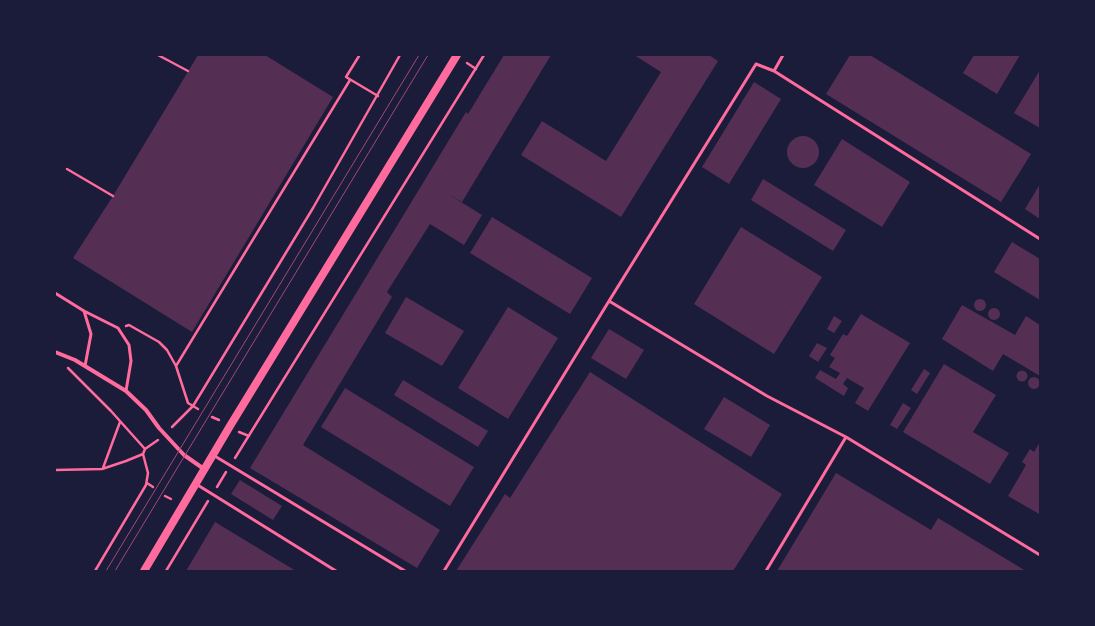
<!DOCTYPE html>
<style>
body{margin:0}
#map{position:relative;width:1095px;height:626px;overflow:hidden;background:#1b1b3a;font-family:"Exo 2",sans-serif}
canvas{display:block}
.frame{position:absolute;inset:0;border:56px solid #1b1b3a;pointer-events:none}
</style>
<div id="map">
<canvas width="1095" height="626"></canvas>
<div class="frame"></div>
</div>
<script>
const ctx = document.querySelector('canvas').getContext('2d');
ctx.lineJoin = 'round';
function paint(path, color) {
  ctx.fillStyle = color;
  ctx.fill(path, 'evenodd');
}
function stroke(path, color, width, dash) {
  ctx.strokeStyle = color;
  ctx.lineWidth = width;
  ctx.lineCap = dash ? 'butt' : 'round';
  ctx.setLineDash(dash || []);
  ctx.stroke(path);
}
const building = new Path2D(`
 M 198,55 L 265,55 L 333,97 L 192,332 L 73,258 L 113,196 Z
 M 504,55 L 551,55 L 462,202 L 448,194 L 482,215 L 464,245 L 430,224 L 387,292 L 392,297 L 303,445 L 440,530 L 417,568 L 250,468 L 466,112 L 468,114 Z
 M 634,55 L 709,55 L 718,61 L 621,217 L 521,155 L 542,121 L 606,161 L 661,72 Z
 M 850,55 L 870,55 L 1031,154 L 1001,202 L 826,94 Z
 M 974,55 L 1020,55 L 997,94 L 963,73 Z
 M 1040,70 L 1040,128 L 1014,113 Z
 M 754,82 L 781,99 L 729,184 L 702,167 Z
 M787 152a16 16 0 1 1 32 0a16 16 0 1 1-32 0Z
 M 842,139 L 910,182 L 882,227 L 814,185 Z
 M 763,179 L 846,230 L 833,251 L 751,200 Z
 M 1040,184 L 1040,219 L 1025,209 Z
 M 492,217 L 592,278 L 570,314 L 470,253 Z
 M 741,227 L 822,277 L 774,354 L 694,304 Z
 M 1012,242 L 1040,259 L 1040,300 L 994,272 Z
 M 406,297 L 464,331 L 442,366 L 385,333 Z
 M974 305a6 6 0 1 1 12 0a6 6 0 1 1-12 0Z
 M 962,305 L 1015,335 L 1026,316 L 1040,325 L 1040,376 L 1003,354 L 993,371 L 942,339 Z
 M 508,307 L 558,338 L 508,419 L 458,388 Z
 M988 314a6 6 0 1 1 12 0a6 6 0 1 1-12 0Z
 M 861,314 L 910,343 L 868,411 L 855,403 L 864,388 L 847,378 L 843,384 L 848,388 L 844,396 L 815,378 L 820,370 L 836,379 L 840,373 L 829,367 L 835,358 L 830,355 L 843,334 L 847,336 Z
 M 834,316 L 842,321 L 834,333 L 827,329 Z
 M 609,329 L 644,350 L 626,379 L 591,358 Z
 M 817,343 L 827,348 L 818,362 L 809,356 Z
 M 944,364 L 996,395 L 973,432 L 1009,453 L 990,484 L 903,432 Z
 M 924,369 L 930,373 L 917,394 L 911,390 Z
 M1016.5 376a5.5 5.5 0 1 1 11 0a5.5 5.5 0 1 1-11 0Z
 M 590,372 L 782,494 L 733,571 L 456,571 L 505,494 L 510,498 Z
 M1028 383a6 6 0 1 1 12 0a6 6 0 1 1-12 0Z
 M 403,380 L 488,431 L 478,447 L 394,395 Z
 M 345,388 L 474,467 L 450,506 L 321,427 Z
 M 724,397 L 770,425 L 751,457 L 704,429 Z
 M 903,403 L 911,408 L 897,429 L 890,425 Z
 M 1040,442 L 1040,513 L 1039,514 L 1008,496 L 1026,465 L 1022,462 L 1030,449 L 1034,452 Z
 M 836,473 L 931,530 L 938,518 L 1026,571 L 777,571 Z
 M 240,480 L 282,506 L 273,520 L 231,494 Z
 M 215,522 L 296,571 L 186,571 Z`);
const path = new Path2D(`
 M 158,55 L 188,71
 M 359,56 L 346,77 L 378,96
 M 467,63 L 476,69
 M 67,169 L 113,196
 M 126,326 L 129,325 L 159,342 L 167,350 L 176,366 L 188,403 L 198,409
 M 176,366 L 350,80
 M 68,368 L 111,411 L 145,449
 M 212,417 L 219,420
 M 172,427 L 193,406 L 204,388 L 313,208 L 400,55
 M 239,432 L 249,436
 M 235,458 L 484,55
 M 103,468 L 120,422
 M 55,470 L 102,469 L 126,461 L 143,454
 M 147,483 L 153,487
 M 217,487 L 226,472
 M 165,496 L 171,499
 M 95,571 L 146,485 L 148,473 L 143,454 L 145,449 L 158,440
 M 166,571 L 208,501`);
const service = new Path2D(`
 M 774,71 L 783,55
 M 55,293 L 84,311 L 118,328 L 129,345 L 131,361 L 126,391
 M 609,301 L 767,396 L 846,437 L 1040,555
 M 84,311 L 91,334 L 85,366
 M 213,455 L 405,571
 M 196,484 L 336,571
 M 444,571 L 609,301 L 756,64 L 774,71 L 1040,239
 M 766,571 L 846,437`);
const minor = new Path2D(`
 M 55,352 L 75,360 L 126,391 L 146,410 L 159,428 L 184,455 L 204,469`);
const secondary = new Path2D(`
 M 144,571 L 230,426 L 457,55`);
const tram = new Path2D(`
 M 106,571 L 419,55
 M 115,571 L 196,437 L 428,55`);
paint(building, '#542f53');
stroke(path, '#ff6b9d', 2.5);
stroke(service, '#ff6b9d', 3);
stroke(minor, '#ff6b9d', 4);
stroke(secondary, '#ff6b9d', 8);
stroke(tram, '#a44b75', 1);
</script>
